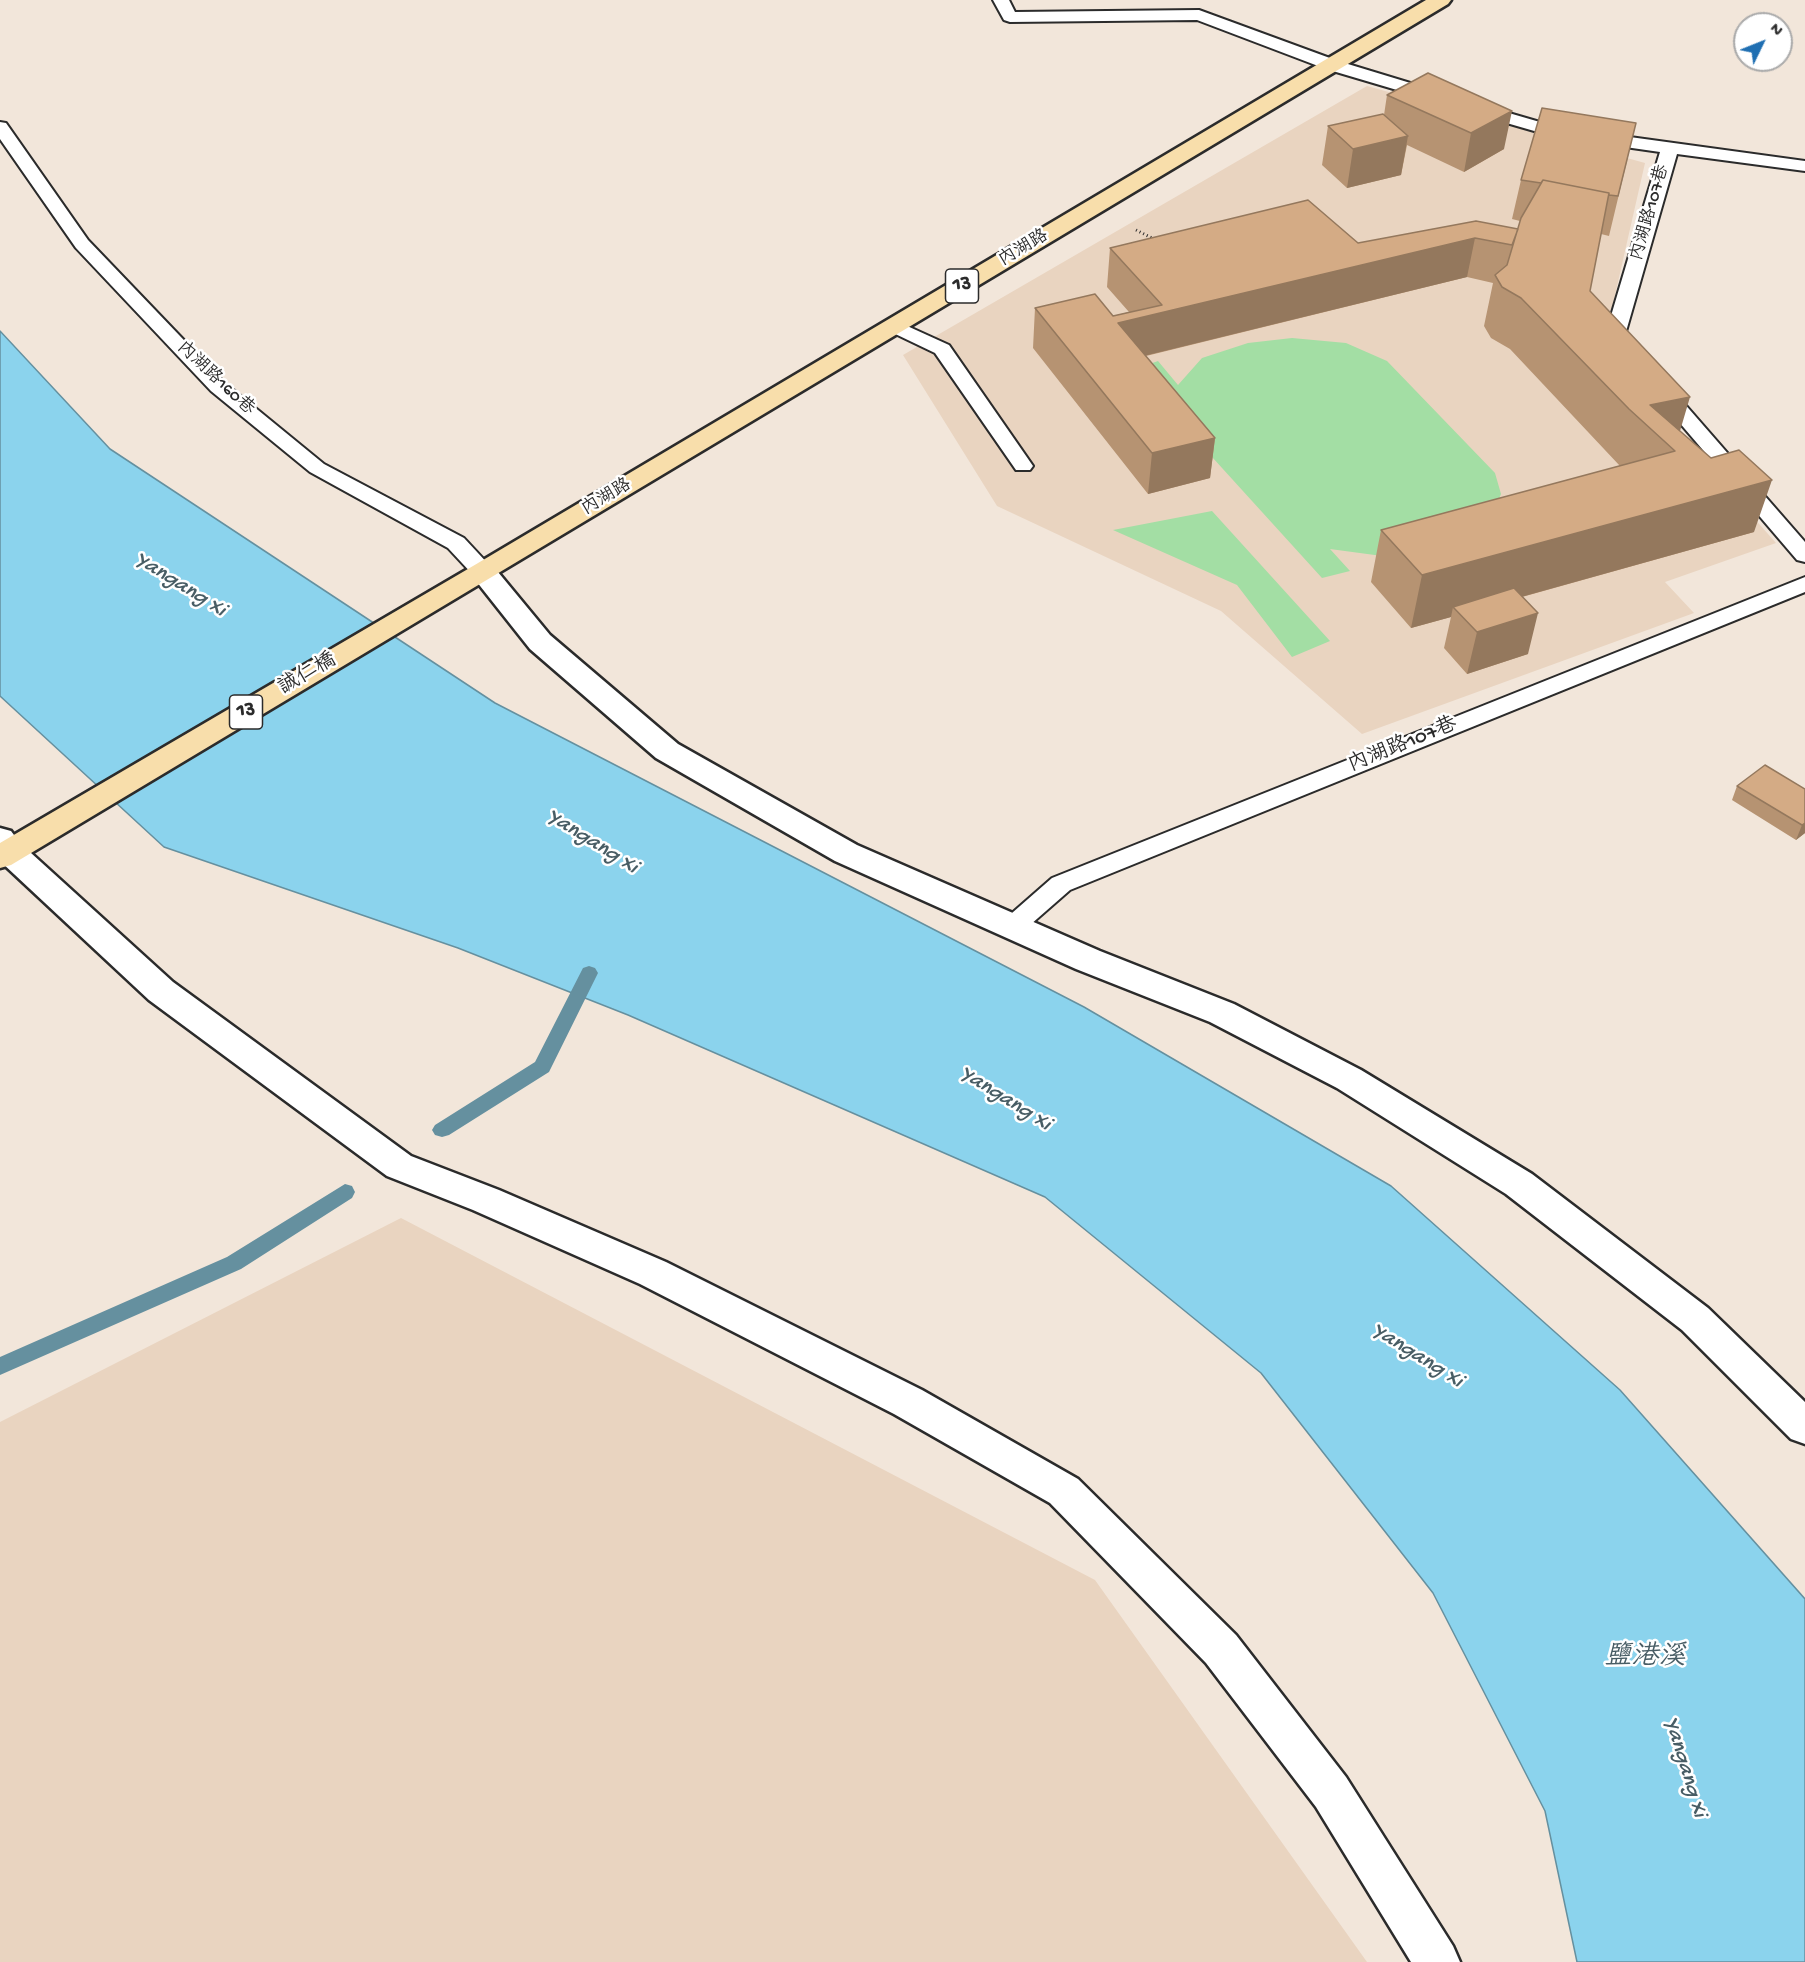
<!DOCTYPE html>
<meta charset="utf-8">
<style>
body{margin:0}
#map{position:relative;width:1805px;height:1962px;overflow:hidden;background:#f2e6da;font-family:"Gochi Hand",sans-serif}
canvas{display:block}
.north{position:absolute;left:1733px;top:12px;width:60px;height:60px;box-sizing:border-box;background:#fff;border:2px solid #aaa;border-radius:50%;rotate:47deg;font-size:16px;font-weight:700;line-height:24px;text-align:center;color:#2b2b2b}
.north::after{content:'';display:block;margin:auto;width:21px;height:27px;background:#1f6fb2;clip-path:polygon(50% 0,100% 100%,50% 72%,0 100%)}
</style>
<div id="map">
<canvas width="1805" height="1962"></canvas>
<div class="north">N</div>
</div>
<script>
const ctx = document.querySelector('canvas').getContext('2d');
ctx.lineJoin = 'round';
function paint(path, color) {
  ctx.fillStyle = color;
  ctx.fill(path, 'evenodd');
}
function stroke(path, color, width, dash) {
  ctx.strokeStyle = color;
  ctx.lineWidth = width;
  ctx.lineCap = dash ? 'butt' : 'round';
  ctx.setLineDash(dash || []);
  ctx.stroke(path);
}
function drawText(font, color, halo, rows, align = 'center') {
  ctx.font = font + ' "Gochi Hand","LXGW WenKai TC",sans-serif';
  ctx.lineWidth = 5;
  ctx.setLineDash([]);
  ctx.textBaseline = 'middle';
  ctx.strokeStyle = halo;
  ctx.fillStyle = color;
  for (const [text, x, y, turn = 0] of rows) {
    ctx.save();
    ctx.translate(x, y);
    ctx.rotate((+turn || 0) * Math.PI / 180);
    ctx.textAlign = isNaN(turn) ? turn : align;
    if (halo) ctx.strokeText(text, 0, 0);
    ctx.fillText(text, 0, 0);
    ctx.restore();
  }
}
const built = new Path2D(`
 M 1367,86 L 1645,163 L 1603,348 L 1776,543 L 1665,582 L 1694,613 L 1362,734 L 1221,611 L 997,506 L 903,355 Z
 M 401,1218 L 1095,1580 L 1367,1962 L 0,1962 L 0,1422 Z`);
const green = new Path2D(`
 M 1292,338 L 1346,343 L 1387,361 L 1495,473 L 1501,494 L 1489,522 L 1397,558 L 1330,549 L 1350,571 L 1322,578 L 1133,370 L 1158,361 L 1178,385 L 1202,358 L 1248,343 Z
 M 1212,511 L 1330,641 L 1292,657 L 1237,585 L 1113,530 Z`);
const water = new Path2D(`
 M 0,331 L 110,449 L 495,703 L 1084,1007 L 1391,1186 L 1620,1390 L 1805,1599 L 1805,1962 L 1577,1962 L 1545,1811 L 1433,1593 L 1261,1373 L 1045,1197 L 628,1015 L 458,948 L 164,847 L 0,696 Z`);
const stream = new Path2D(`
 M 589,966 L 595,968 L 598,973 L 549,1072 L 449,1135 L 442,1137 L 435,1135 L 432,1130 L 435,1125 L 535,1062 L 583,968 Z
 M 345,1184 L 352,1186 L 355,1192 L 352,1198 L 241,1269 L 0,1375 L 0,1357 L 227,1257 Z`);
const path = new Path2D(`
 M 1136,230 L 1156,240`);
const lane = new Path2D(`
 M 993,0 L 1009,0 L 1015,12 L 1199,10 L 1338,61 L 1440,92 L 1442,96 L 1434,101 L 1326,69 L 1197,20 L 1010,22 L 1004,20 Z
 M 1478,104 L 1557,127 L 1805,161 L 1805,171 L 1677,154 L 1625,335 L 1638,351 L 1635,355 C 1620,359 1613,347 1605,336 L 1660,152 L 1555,137 L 1472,113 L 1470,109 L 1472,105 Z
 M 0,122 L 6,123 L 88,240 L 225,383 L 324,464 L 464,538 L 491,567 L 494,572 L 491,577 L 483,579 L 475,577 L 448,548 L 310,472 L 211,391 L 76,248 L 0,139 Z
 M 894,320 L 949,345 L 1033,466 L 1030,470 L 1016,470 L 935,353 L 887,330 L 884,326 L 887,322 Z
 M 1662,384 L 1669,386 L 1805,542 L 1805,562 L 1797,560 L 1655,394 L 1652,390 L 1655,386 Z
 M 1805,577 L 1805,592 L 1070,890 L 1022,932 L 1013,935 L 1004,932 L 1001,926 L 1004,920 L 1052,878 Z`);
const street = new Path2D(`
 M 483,563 L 493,566 L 550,635 L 678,744 L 857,845 L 1100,951 L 1234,1004 L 1361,1070 L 1532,1174 L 1708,1308 L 1805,1402 L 1805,1444 L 1791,1439 L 1682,1330 L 1506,1194 L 1337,1088 L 1210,1022 L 1076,969 L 835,861 L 656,758 L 530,649 L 469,572 L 473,566 Z
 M 0,828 L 11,831 L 20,843 L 173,982 L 411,1156 L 499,1190 L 666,1262 L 922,1390 L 1078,1479 L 1236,1635 L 1346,1777 L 1453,1946 L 1460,1962 L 1411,1962 L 1316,1807 L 1206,1663 L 1050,1503 L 894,1414 L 640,1284 L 473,1210 L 387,1176 L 149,1000 L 0,861 Z`);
const primary = new Path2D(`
 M 1426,0 L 1451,0 L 1448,4 L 11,865 L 0,868 L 0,843 L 473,566 Z`);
const wall = new Path2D(`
 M 1428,73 L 1504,149 L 1464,172 L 1407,145 L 1401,175 L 1347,188 L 1322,165 L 1328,126 L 1384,115 L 1387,95 Z
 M 1636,123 L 1609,236 L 1601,234 L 1590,291 L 1680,431 L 1754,532 L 1522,597 L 1528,654 L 1467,674 L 1444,648 L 1451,617 L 1411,628 L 1371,582 L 1381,530 L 1620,466 L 1510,349 L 1491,338 L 1484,326 L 1493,283 L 1467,277 L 1146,356 L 1215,438 L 1210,478 L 1148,494 L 1033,348 L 1035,308 L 1113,316 L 1129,312 L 1107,287 L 1110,248 L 1358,243 L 1518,229 L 1520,221 L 1512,219 L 1521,180 Z
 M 1737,786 L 1805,789 L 1805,833 L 1796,840 L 1732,800 Z`);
const shadedWall = new Path2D(`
 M 1512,111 L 1504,149 L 1464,172 L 1471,133 Z
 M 1408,136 L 1401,175 L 1347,188 L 1353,149 Z
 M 1475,238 L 1467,277 L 1115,363 L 1118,323 Z
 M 1690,397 L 1675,448 L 1650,405 Z
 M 1215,438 L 1210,478 L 1148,494 L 1152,453 Z
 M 1772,480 L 1754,532 L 1460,614 L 1453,607 L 1451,617 L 1411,628 L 1422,575 Z
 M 1538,613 L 1528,654 L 1467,674 L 1477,632 Z
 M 1805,823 L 1805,833 L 1796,840 L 1802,825 Z`);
const building = new Path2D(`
 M 1428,73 L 1512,111 L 1471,133 L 1387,95 Z
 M 1542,108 L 1636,123 L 1618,196 L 1609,195 L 1609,193 L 1543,180 L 1541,183 L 1521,180 Z
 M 1383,114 L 1408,136 L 1353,149 L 1328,126 Z
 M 1543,180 L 1609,193 L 1590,291 L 1690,397 L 1650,405 L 1711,458 L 1739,450 L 1772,480 L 1422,575 L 1381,530 L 1675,451 L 1629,409 L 1521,298 L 1502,287 L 1495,275 L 1507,265 L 1521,218 Z
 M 1308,200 L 1358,243 L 1476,221 L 1518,229 L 1512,245 L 1475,238 L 1118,323 L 1215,438 L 1152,453 L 1035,308 L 1095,294 L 1113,316 L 1162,305 L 1110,248 Z
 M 1514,588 L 1538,613 L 1477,632 L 1453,607 Z
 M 1765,765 L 1805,789 L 1805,823 L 1802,825 L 1737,786 Z`);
const farStreetnames = [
 ["內湖路107巷",1651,213,-74],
 ["內湖路",1024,249,-31],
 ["內湖路160巷",215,379,43],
 ["內湖路",607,498,-31]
];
const shields = [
 [962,286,33],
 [246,712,33]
];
const shieldNames = [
 ["13",962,286],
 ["13",246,712]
];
const streetNames = [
 ["誠仁橋",308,675,-30],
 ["內湖路107巷",1403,746,-22]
];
const waterNames = [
 ["Yangang Xi",180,586,32],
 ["Yangang Xi",592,843,32],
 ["Yangang Xi",1005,1100,32],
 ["Yangang Xi",1417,1357,32],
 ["Yangang Xi",1684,1768,73]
];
const nearWaternames = [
 ["鹽港溪",1645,1659]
];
paint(built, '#e9d4c0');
paint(green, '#a3dea4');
paint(water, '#8bd3ed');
stroke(water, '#65909f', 1.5);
paint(stream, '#65909f');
stroke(lane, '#2b2b2b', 4);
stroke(street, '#2b2b2b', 5);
stroke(primary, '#2b2b2b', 5);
stroke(path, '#2b2b2b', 3, [1, 3]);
paint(lane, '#fff');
paint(street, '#fff');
paint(primary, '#f8deab');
paint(wall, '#b69372');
paint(shadedWall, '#94785d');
paint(building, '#d4ab85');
stroke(building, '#94785d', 1.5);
drawText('18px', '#2b2b2b', '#fff', farStreetnames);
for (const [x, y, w] of shields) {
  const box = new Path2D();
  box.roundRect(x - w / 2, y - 17, w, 34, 4.5);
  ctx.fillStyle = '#fff';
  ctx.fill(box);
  stroke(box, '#2b2b2b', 1.5);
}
drawText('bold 20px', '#2b2b2b', null, shieldNames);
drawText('21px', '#2b2b2b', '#fff', streetNames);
drawText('italic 22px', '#485d65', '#fff', waterNames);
drawText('italic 27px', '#485d65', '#fff', nearWaternames);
</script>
